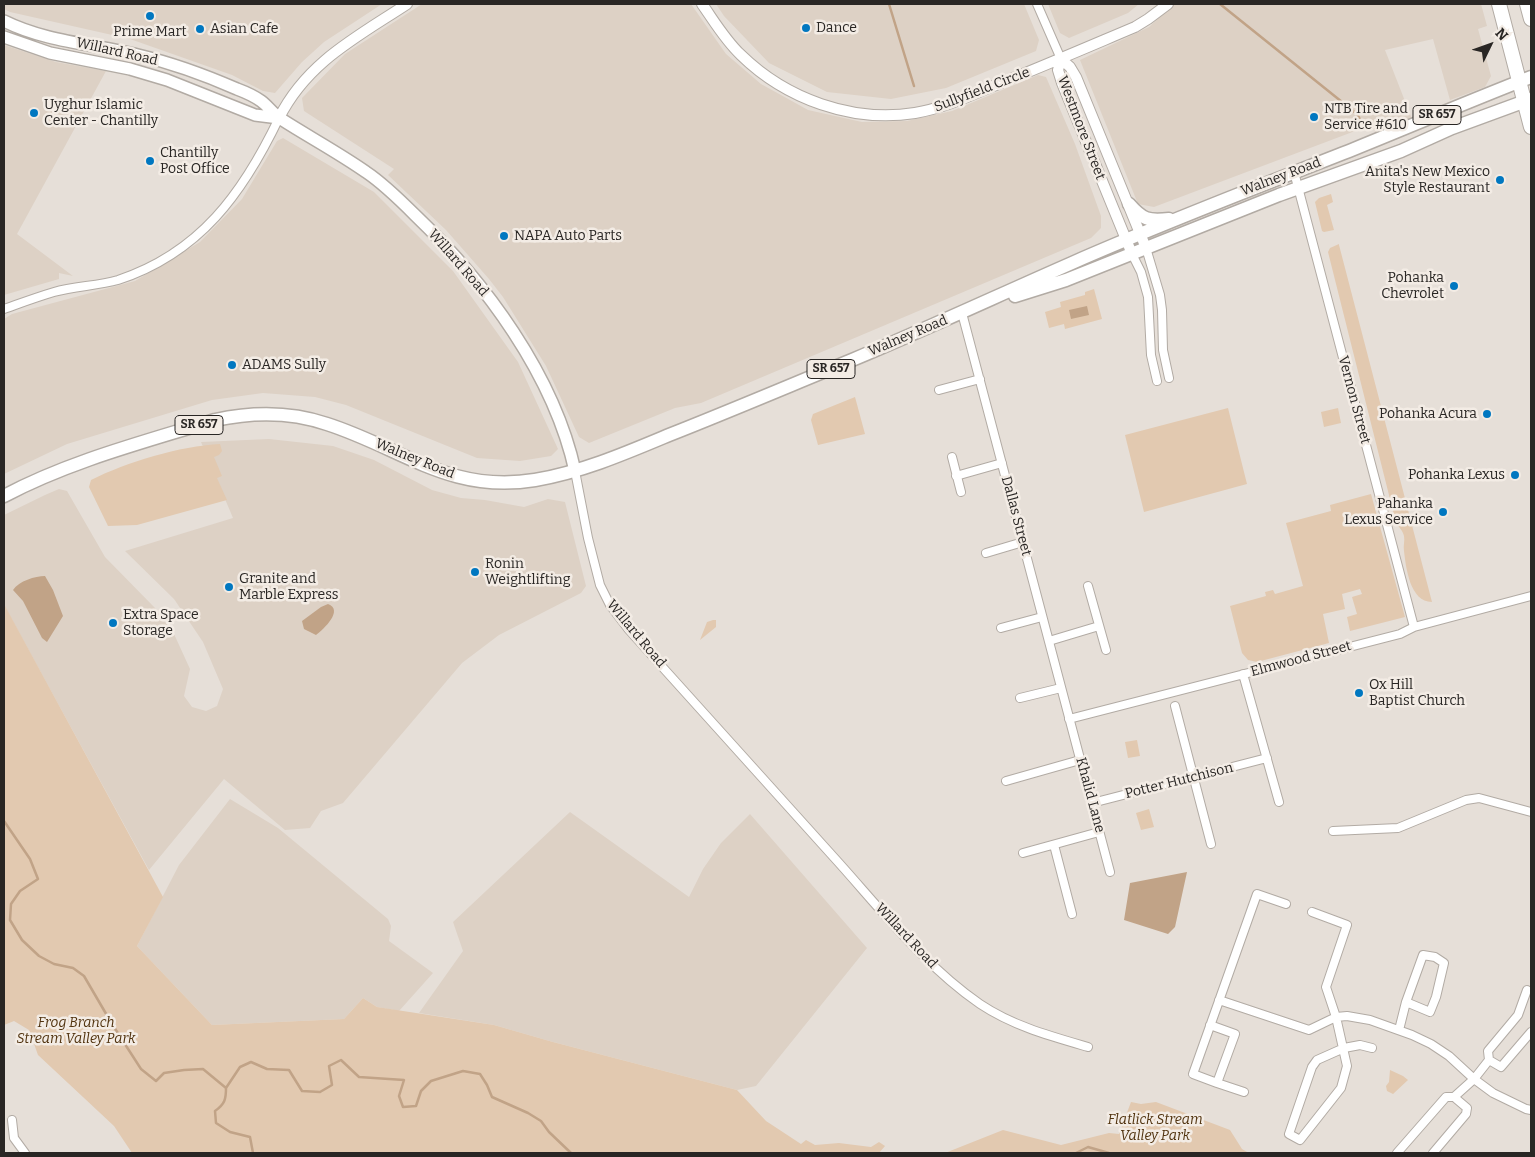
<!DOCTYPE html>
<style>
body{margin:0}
#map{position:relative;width:1535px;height:1157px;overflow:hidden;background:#e6dfd8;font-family:Bitter,serif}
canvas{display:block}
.frame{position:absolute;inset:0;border:5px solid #292624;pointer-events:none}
.north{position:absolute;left:1465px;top:20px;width:50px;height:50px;-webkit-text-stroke:4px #f3ece5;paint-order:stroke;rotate:48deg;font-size:14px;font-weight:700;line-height:20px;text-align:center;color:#292624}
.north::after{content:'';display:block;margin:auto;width:18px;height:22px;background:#292624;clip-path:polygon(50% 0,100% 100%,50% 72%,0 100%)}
</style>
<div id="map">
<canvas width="1535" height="1157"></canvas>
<div class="frame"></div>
<div class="north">N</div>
</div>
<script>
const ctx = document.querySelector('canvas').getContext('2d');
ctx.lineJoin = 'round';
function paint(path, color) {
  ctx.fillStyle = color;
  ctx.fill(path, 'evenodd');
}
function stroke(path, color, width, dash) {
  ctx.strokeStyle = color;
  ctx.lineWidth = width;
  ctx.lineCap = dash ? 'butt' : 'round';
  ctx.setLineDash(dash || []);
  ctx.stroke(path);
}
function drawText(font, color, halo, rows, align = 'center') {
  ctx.font = font + ' Bitter,serif';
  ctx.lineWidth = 5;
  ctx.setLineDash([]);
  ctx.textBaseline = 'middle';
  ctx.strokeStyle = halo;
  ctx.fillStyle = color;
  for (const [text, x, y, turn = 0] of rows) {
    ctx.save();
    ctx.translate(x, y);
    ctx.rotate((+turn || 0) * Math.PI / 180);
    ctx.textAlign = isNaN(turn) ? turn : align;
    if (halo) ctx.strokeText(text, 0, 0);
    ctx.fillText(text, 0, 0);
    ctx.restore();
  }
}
const built = new Path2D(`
 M 4,4 L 382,4 L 324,42 L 302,62 L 275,93 L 263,91 L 232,75 L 130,39 L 10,12 L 4,9 Z
 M 422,4 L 691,4 L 726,54 L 761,84 L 808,110 L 862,122 L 907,121 L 952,111 L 1038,75 L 1046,77 L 1075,144 L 1101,216 L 1101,228 L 1091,238 L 701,403 L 675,408 L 589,443 L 579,437 L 546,366 L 503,297 L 489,279 L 446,230 L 388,175 L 394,169 L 304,111 L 302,98 L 345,54 Z
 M 716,4 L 1024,4 L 1039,40 L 1036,51 L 946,88 L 891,99 L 827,92 L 769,63 L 724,16 Z
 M 1048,4 L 1139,4 L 1128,13 L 1069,38 L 1060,33 Z
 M 1174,4 L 1481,4 L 1487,26 L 1478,29 L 1491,76 L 1485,87 L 1450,100 L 1433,39 L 1385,50 L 1412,119 L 1376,133 L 1371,125 L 1154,207 L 1138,204 L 1080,60 L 1149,27 Z
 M 4,45 L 56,62 L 106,71 L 17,234 L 73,276 L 59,273 L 59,279 L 4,295 Z
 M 283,138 L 374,192 L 453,271 L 518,362 L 558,449 L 551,456 L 520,461 L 477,458 L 346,405 L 315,397 L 263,393 L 212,400 L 67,444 L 4,474 L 4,319 L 12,314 L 135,281 L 200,242 L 242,199 L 277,141 Z
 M 269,439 L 333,446 L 374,460 L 432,490 L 461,498 L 485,500 L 524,507 L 548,499 L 565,502 L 586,586 L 581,593 L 499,635 L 462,663 L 343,803 L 321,811 L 310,828 L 285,830 L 224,779 L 149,870 L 4,605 L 4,515 L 45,495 L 59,489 L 67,491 L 105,557 L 155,608 L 174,634 L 190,669 L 184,696 L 192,707 L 206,711 L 217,706 L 223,689 L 203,642 L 174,599 L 125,551 L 233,518 L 201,442 Z
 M 230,799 L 278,828 L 388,919 L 391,926 L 389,941 L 433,973 L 399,1011 L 377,1007 L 363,998 L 344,1019 L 212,1025 L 137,946 L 179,865 Z
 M 570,812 L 689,897 L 703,869 L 721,843 L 750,814 L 867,948 L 756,1086 L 737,1090 L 553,1042 L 494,1025 L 419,1013 L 463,951 L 453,922 Z`);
const green = new Path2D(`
 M 1331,194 L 1333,202 L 1327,205 L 1334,230 L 1324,232 L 1322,231 L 1315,202 L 1319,198 Z
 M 1339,244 L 1339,245 L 1432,602 C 1410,602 1406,568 1404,551 C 1403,546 1405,541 1404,536 C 1403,531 1399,527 1396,523 L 1328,252 L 1330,248 Z
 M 1094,289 L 1102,319 L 1065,329 L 1064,324 L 1049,328 L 1045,312 L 1061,307 L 1060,302 L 1085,295 L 1085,292 Z
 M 855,397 L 865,434 L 818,445 L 811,420 L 813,414 Z
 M 1228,408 L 1247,484 L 1144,512 L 1125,435 Z
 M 1338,408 L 1341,423 L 1324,427 L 1321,412 Z
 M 220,444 L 222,451 L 219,455 L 214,457 L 222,476 L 217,478 L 227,500 L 137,525 L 108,526 L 89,487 L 91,480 C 127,462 180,446 220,444 Z
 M 1371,494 L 1405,617 L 1350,631 L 1347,617 L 1357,614 L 1352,597 L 1362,594 L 1360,589 L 1342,594 L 1345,609 L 1323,614 L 1329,643 L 1257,662 L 1248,660 L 1242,653 L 1230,606 L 1266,596 L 1265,592 L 1273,590 L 1275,594 L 1303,586 L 1286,523 L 1331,511 L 1330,505 Z
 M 4,604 L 163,897 L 137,946 L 212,1025 L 344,1019 L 363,998 L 377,1007 L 494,1025 L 553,1042 L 737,1090 L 766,1121 L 801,1144 L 806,1140 L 815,1145 L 839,1143 L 871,1147 L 879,1142 L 885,1146 L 879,1153 L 132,1153 L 114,1126 L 38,1055 L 29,1030 L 14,1021 L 4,1025 Z
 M 713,620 L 716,620 L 716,627 L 700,640 L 707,622 Z
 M 1137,740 L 1140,756 L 1128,758 L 1125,742 Z
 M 1149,809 L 1154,827 L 1141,830 L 1136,813 Z
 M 1390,1070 L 1403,1076 L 1408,1080 L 1393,1094 L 1387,1091 L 1386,1086 L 1389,1082 Z
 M 1131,1102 L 1141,1104 L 1156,1102 L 1230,1130 L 1242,1149 L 1249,1153 L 945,1153 L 1003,1130 L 1061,1145 L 1109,1133 L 1119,1134 Z`);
const water = new Path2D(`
 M 1087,306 L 1089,315 L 1071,319 L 1069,310 Z
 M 45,576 L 53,590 L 63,616 L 47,642 L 42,638 L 23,601 L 13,590 C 19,581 35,576 45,576 Z
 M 328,604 C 344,610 324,629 316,635 L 304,629 L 302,621 L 321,607 Z
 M 1187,872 L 1175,927 L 1168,934 L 1124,920 L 1130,883 Z`);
const stream = new Path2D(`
 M 889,4 L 914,86
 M 1220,4 L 1357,114 L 1361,121
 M 4,821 L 30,859 L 38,879 L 20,891 L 11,904 L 10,920 L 22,940 L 39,956 L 54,964 L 73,968 L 84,976 L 112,1024 L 141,1069 L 156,1081 L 164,1073 L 184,1070 L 203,1069 L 226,1088 L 240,1067 L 251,1062 L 267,1069 L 289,1070 L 302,1091 L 320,1092 L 332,1085 L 329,1066 L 341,1060 L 359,1077 L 404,1080 L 399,1096 L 403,1107 L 416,1106 L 421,1091 L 431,1081 L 463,1071 L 480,1074 L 487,1085 L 492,1097 L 528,1113 L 541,1121 L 549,1132 L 571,1153
 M 226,1088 C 226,1099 225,1104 215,1111 L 216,1123 L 230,1132 L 250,1137 L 253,1153
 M 1076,1153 L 1088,1147 L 1109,1153`);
const minor = new Path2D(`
 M 1037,4 L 1061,59
 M 1294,172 L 1414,627
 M 1146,248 L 1160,295 L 1162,310 L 1163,350 L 1169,378
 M 1132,254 L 1141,272 L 1148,297 L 1151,355 L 1157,381
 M 4,309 C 21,303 37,297 54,292 C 75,286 97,286 118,280 C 200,253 243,193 279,118
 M 962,313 L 1110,872
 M 939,390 L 980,379
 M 952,457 L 961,492
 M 575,471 L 588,538 L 600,585 L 610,605 L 629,630 C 699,707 769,785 839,863 C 882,911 926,967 980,1004 C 1013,1026 1050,1036 1088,1047
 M 956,476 L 1002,463
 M 986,553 L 1023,542
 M 1088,586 L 1106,650
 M 1001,628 L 1042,617
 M 1049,641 L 1099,626
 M 1243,674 L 1279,802
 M 1020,698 L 1061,688
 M 1175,706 L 1211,844
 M 1069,719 L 1400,634 L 1414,627 L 1531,596
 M 1006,781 L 1080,760
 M 1092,803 L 1267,758
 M 1333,831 L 1398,828 L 1466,800 L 1479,798 L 1531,812
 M 1054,845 L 1072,914
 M 1023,853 L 1099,832
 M 1312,912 L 1347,925 L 1326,987 L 1336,1017 L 1347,1066 L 1341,1088 L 1300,1140 L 1289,1134 L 1312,1067 L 1317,1060 L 1344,1048 L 1360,1045 L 1372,1048
 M 1423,955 L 1435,957 L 1444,963 L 1436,997 L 1430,1012 L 1406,1002 Z
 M 1219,1000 L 1309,1030 L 1336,1017 L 1347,1016 L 1370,1020 L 1412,1035 L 1431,1044 L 1449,1056 L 1474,1079 L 1493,1093 L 1526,1109 L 1531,1110
 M 1210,1025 L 1235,1034 L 1217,1083 L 1193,1074 L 1257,894 L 1286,904
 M 1399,1030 L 1406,1002
 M 1489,1060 L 1501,1067 L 1531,1032
 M 1217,1083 L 1244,1092
 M 1454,1097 L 1474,1079 L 1489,1060 L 1488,1051 L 1518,1015 L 1527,990
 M 12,1120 L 14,1138 L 25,1153
 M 1397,1153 L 1446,1097 L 1454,1097 L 1467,1108 L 1466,1114 L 1433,1153`);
const tertiary = new Path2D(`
 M 702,4 C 714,21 725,40 741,55 C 786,99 852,123 915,113 C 945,108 973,94 1001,83 C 1046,65 1090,46 1135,27 L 1148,19 L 1168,4
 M 1061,59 L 1058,70 L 1062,83 L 1132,254
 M 1061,59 L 1070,67 L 1076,77 L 1146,248
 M 279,118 C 307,62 357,37 407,4`);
const secondary = new Path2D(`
 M 4,21 C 46,42 94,44 138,55 C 172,63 205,75 237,89 C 245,92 254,96 261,101 C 268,106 273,114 281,119 C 309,137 339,153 366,172 C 384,184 400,200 415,215 C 485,282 554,375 575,471
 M 4,37 L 50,53 L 130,69 L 167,80 L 255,115 L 279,118`);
const primary = new Path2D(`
 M 1129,204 C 1143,220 1148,221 1169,219
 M 1015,296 L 1066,280 L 1279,195 L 1401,151 L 1452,128 L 1531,99
 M 4,496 C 70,461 144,442 215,420 C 252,412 292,412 327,424 C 402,448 450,494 535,480 C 582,472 626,453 669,435 C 730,411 791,385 852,360 C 926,329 999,295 1072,263 C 1165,222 1260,186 1354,149 C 1413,125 1472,100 1531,77`);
const trunk = new Path2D(`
 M 1499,4 L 1531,127
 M 1527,4 L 1531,19`);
const markers = [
 [150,16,5,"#0077c0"],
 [806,28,5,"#0077c0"],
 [200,29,5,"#0077c0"],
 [34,113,5,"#0077c0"],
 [1314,117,5,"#0077c0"],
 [150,161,5,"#0077c0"],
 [1500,180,5,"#0077c0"],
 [504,236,5,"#0077c0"],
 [1454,286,5,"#0077c0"],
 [232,365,5,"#0077c0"],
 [1487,414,5,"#0077c0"],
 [1515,475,5,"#0077c0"],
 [1443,512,5,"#0077c0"],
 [475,572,5,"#0077c0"],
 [229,587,5,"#0077c0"],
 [113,623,5,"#0077c0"],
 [1359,693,5,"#0077c0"]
];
const shields = [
 [1437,115,48],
 [831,369,48],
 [199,425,48]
];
const shieldNames = [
 ["SR 657",1437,115],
 ["SR 657",831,369],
 ["SR 657",199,425]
];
const poiNames = [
 ["Dance",816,28],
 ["Asian Cafe",210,29],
 ["Prime Mart",150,32,"center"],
 ["Uyghur Islamic",44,105],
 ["Center - Chantilly",44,121],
 ["NTB Tire and",1324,109],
 ["Service #610",1324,125],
 ["Chantilly",160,153],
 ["Post Office",160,169],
 ["Anita's New Mexico",1490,172,"right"],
 ["Style Restaurant",1490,188,"right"],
 ["NAPA Auto Parts",514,236],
 ["Pohanka",1444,278,"right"],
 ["Chevrolet",1444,294,"right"],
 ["ADAMS Sully",242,365],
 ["Pohanka Acura",1477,414,"right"],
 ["Pohanka Lexus",1505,475,"right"],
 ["Pahanka",1433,504,"right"],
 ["Lexus Service",1433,520,"right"],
 ["Ronin",485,564],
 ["Weightlifting",485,580],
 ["Granite and",239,579],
 ["Marble Express",239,595],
 ["Extra Space",123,615],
 ["Storage",123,631],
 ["Ox Hill",1369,685],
 ["Baptist Church",1369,701]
];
const streetNames = [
 ["Willard Road",117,52,13],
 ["Sullyfield Circle",982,90,-21],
 ["Westmore Street",1081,128,69],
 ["Walney Road",1281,177,-21],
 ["Willard Road",458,263,49],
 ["Walney Road",908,336,-23],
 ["Vernon Street",1354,400,75],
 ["Walney Road",415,459,22],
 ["Dallas Street",1016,516,75],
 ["Willard Road",636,634,50],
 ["Elmwood Street",1301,659,-15],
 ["Potter Hutchison",1179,781,-14],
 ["Khalid Lane",1090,795,75],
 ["Willard Road",906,936,47]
];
const parkNames = [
 ["Frog Branch",76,1023],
 ["Stream Valley Park",76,1039],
 ["Flatlick Stream",1155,1120],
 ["Valley Park",1155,1136]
];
paint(built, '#ddd1c5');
paint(green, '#e2c9b0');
paint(water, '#c1a387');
stroke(stream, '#c1a387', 2.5);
stroke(minor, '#b2aba4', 10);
stroke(tertiary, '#b2aba4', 12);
stroke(secondary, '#b2aba4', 14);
stroke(primary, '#b2aba4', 15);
stroke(trunk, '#b2aba4', 16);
stroke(minor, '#fff', 8);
stroke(tertiary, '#fff', 10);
stroke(secondary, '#fff', 11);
stroke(primary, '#fff', 12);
stroke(trunk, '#fff', 14);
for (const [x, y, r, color] of markers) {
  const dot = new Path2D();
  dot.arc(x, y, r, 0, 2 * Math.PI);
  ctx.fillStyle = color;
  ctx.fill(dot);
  stroke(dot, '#f3ece5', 2);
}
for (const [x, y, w] of shields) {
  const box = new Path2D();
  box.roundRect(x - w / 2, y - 9.5, w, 19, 4);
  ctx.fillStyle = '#f3ece5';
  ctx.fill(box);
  stroke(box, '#292624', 1);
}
drawText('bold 12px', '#292624', null, shieldNames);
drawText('14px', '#292624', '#f3ece5', poiNames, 'left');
drawText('14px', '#292624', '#f3ece5', streetNames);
drawText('italic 14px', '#51330f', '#f3ece5', parkNames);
</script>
